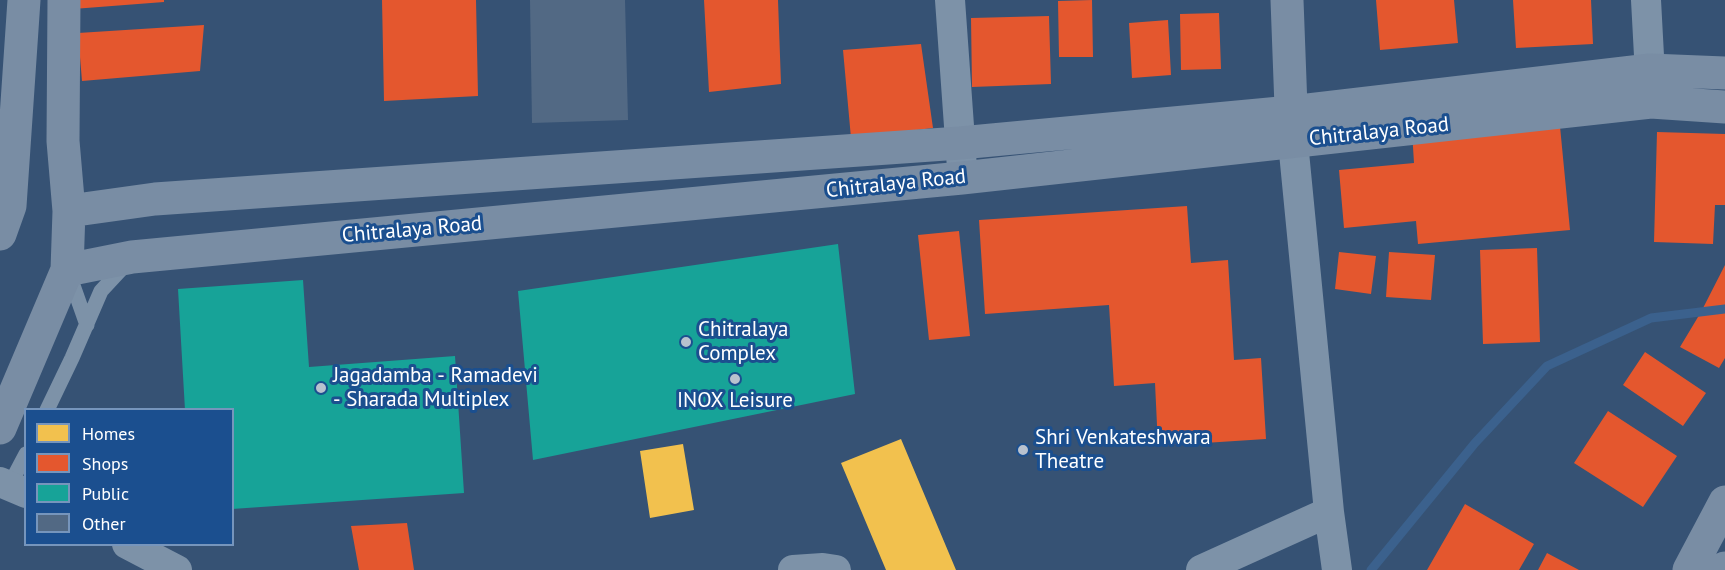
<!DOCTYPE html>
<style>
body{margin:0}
#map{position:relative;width:1725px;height:570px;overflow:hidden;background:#365274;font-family:"PT Sans",sans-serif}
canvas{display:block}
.legend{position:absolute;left:24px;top:408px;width:210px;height:138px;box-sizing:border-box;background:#1b4f8f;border:2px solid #7695bc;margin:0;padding:8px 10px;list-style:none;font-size:18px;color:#fff}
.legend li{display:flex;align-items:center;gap:12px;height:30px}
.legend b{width:30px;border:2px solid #7695bc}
</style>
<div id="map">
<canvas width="1725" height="570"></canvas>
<ul class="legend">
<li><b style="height:16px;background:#f2c14e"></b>Homes</li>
<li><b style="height:16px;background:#e4572e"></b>Shops</li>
<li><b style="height:16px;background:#17a398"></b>Public</li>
<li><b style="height:16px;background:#526984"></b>Other</li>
</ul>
</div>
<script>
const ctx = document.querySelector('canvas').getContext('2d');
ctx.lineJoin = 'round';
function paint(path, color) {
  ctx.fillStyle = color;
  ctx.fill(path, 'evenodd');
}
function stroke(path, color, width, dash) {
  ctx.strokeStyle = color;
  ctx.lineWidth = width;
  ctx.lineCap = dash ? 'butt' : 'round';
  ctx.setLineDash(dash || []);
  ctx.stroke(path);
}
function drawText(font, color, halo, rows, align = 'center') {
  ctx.font = font + ' "PT Sans",sans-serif';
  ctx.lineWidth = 6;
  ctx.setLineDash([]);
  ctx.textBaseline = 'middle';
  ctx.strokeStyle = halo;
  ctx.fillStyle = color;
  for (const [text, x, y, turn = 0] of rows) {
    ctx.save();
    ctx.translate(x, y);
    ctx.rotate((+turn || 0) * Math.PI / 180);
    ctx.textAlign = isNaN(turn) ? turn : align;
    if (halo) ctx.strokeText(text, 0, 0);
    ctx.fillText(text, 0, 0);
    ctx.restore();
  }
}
const homes = new Path2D(`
 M 901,439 L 956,570 L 886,570 L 841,463 Z
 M 683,444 L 694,510 L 650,518 L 640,451 Z`);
const shops = new Path2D(`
 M 73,0 L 164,0 L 164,2 L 73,9 Z
 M 382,0 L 476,0 L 478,96 L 384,101 Z
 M 704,0 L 778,0 L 781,84 L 709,92 Z
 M 1092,0 L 1093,57 L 1059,57 L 1058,1 Z
 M 1376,0 L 1454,0 L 1458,43 L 1380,50 Z
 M 1513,0 L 1591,0 L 1593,44 L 1516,48 Z
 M 1219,13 L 1221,69 L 1181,70 L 1180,14 Z
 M 1049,16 L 1051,84 L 972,87 L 971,18 Z
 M 1168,20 L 1171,75 L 1132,78 L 1129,23 Z
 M 204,25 L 200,71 L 82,81 L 78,33 Z
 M 921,44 L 933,128 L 851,138 L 843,50 Z
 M 1559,116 L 1570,230 L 1418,244 L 1416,221 L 1344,228 L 1339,170 L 1414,163 L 1412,131 Z
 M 1657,132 L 1725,134 L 1725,205 L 1715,205 L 1713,244 L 1654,242 Z
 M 1187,206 L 1191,263 L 1228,260 L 1234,360 L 1261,358 L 1266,439 L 1158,446 L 1155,383 L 1114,386 L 1109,305 L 985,314 L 979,220 Z
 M 959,231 L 970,336 L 929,340 L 918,235 Z
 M 1537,248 L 1540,342 L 1483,344 L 1480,250 Z
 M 1339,252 L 1376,256 L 1371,294 L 1335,289 Z
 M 1389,252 L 1435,255 L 1431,300 L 1386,297 Z
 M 1725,265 L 1725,358 L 1719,368 L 1680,347 L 1701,312 Z
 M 1645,352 L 1706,393 L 1683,426 L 1623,385 Z
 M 1608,411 L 1677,456 L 1643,507 L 1574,463 Z
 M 1465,504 L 1534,544 L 1519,570 L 1427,570 Z
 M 407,523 L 414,570 L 359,570 L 351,526 Z
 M 1547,553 L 1579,570 L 1538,570 Z`);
const public = new Path2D(`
 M 838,244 L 855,394 L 533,460 L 518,291 Z
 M 303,280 L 309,367 L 455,356 L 464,493 L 232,509 L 232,410 L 185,410 L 178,289 Z`);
const stream = new Path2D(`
 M 1371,570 L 1475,443 L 1547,366 L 1651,318 L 1725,309`);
const building = new Path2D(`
 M 530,0 L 625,0 L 628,120 L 532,123 Z`);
const lane = new Path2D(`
 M 69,274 L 87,325
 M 47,410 L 72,358 L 101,291 L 127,263
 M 8,488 L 26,454`);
const street = new Path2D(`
 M 950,0 L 962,168
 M 1646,0 L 1651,93
 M 1293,142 L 1329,512 L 1337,570
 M 0,482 L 26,493
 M 127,544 L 177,570
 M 793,570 L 823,568 L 836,570
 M 1201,570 L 1329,512`);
const secondary = new Path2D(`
 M 1287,0 L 1292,134
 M 69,211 L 155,199 L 960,143 L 1291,112 L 1650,70 L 1725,73
 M 0,234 L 10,206 L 24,0
 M 67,270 L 132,257 L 962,178 L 1651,102 L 1725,107
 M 0,428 L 67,270 L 69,211 L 63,141 L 64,0
 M 1689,570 L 1725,502
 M 1724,570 L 1725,568`);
const markers = [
 [686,342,6,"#b9c2ce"],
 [735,379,6,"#b9c2ce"],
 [321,388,6,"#b9c2ce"],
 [1023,450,6,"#b9c2ce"]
];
const streetNames = [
 ["Chitralaya Road",1379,132,-6],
 ["Chitralaya Road",896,184,-6],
 ["Chitralaya Road",412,230,-5]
];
const poiNames = [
 ["Chitralaya",698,330],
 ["Complex",698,354],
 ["Jagadamba - Ramadevi",333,376],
 ["- Sharada Multiplex",333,400],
 ["INOX Leisure",735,401,"center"],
 ["Shri Venkateshwara",1035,438],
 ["Theatre",1035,462]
];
paint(homes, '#f2c14e');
paint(shops, '#e4572e');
paint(public, '#17a398');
stroke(stream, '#3b618d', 9);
paint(building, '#526984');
stroke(lane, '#7d92a8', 15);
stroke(street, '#7d92a8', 30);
stroke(secondary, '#798da4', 33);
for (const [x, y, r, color] of markers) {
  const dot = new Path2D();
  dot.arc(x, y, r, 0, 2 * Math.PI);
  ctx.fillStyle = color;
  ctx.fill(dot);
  stroke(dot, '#1b4f8f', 2);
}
drawText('21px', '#fff', '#1b4f8f', streetNames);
drawText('21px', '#fff', '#1b4f8f', poiNames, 'left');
</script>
